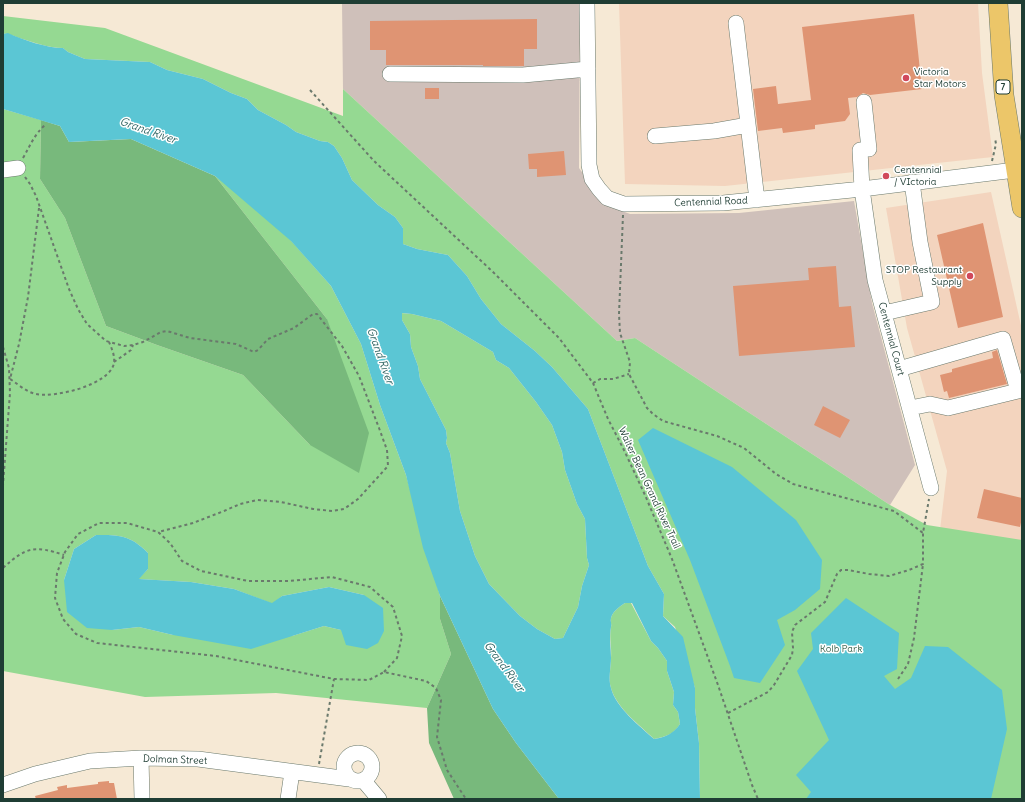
<!DOCTYPE html>
<style>
body{margin:0}
#map{position:relative;width:1025px;height:802px;overflow:hidden;background:#f6e9d5;font-family:Delius,sans-serif}
canvas{display:block}
.frame{position:absolute;inset:0;border:4px solid #1f3d34;pointer-events:none}
</style>
<div id="map">
<canvas width="1025" height="802"></canvas>
<div class="frame"></div>
</div>
<script>
const ctx = document.querySelector('canvas').getContext('2d');
ctx.lineJoin = 'round';
function paint(path, color) {
  ctx.fillStyle = color;
  ctx.fill(path, 'evenodd');
}
function stroke(path, color, width, dash) {
  ctx.strokeStyle = color;
  ctx.lineWidth = width;
  ctx.lineCap = dash ? 'butt' : 'round';
  ctx.setLineDash(dash || []);
  ctx.stroke(path);
}
function drawText(font, color, halo, rows, align = 'center') {
  ctx.font = font + ' Delius,sans-serif';
  ctx.lineWidth = 3;
  ctx.setLineDash([]);
  ctx.textBaseline = 'middle';
  ctx.strokeStyle = halo;
  ctx.fillStyle = color;
  for (const [text, x, y, turn = 0] of rows) {
    ctx.save();
    ctx.translate(x, y);
    ctx.rotate((+turn || 0) * Math.PI / 180);
    ctx.textAlign = isNaN(turn) ? turn : align;
    if (halo) ctx.strokeText(text, 0, 0);
    ctx.fillText(text, 0, 0);
    ctx.restore();
  }
}
const built = new Path2D(`
 M 619,3 L 978,3 L 982,73 L 993,157 L 725,186 L 625,184 Z
 M 991,192 L 1022,330 L 1022,541 L 940,530 L 947,471 L 907,328 L 886,208 Z`);
const industrial = new Path2D(`
 M 342,3 L 580,3 L 579,168 L 606,205 L 630,214 L 739,213 L 854,201 L 872,303 L 915,465 L 890,505 L 635,338 L 617,341 L 343,89 Z`);
const green = new Path2D(`
 M 3,16 L 105,28 L 343,116 L 343,89 L 617,341 L 635,338 L 890,505 L 927,525 L 1022,540 L 1022,799 L 700,799 L 699,743 L 695,708 L 695,688 L 675,627 L 663,616 L 664,594 L 648,566 L 588,409 L 552,367 L 535,351 L 501,324 L 481,299 L 467,276 L 448,255 L 417,249 L 403,244 L 403,228 L 395,217 L 378,205 L 352,180 L 342,158 L 334,146 L 328,142 L 320,141 L 296,132 L 286,125 L 258,110 L 247,99 L 231,93 L 203,79 L 167,70 L 150,62 L 85,59 L 68,52 L 63,48 C 48,48 33,42 19,38 C 13,36 9,33 3,34 Z
 M 3,109 L 41,120 L 40,179 L 65,218 L 106,326 L 157,345 L 243,375 L 310,445 L 327,319 L 215,176 L 265,211 L 331,286 L 361,344 L 380,405 L 406,475 L 440,596 L 440,619 L 451,654 L 427,708 L 276,693 L 145,697 L 3,671 ZM 96,535 C 120,535 130,535 148,553 L 148,569 L 138,579 L 191,582 L 234,589 L 273,604 L 282,596 L 329,587 L 364,595 L 341,630 L 324,626 L 292,636 L 173,635 L 139,627 L 112,630 L 64,580 L 74,549 Z
 M 401,313 L 412,314 L 441,321 L 493,352 L 496,360 L 509,368 L 536,402 L 552,425 L 562,452 L 565,470 L 577,504 L 585,519 L 587,558 L 589,565 L 582,586 L 578,607 L 563,638 L 555,639 L 537,629 L 520,616 L 489,584 L 475,556 L 460,511 L 450,453 L 446,443 L 447,438 L 446,430 L 420,379 L 418,366 L 411,347 L 410,334 L 402,320 Z
 M 625,603 L 631,603 L 651,641 L 658,648 L 667,661 L 667,671 L 674,692 L 673,705 L 678,712 L 680,724 C 673,735 667,736 654,739 C 640,725 617,709 611,688 C 608,679 611,667 611,658 C 612,647 609,638 611,627 C 612,625 610,621 611,618 C 613,611 619,607 625,603 Z`);
const forest = new Path2D(`
 M 41,120 L 60,126 L 69,142 L 131,139 L 215,176 L 327,319 L 369,433 L 359,473 L 310,445 L 243,375 L 157,345 L 106,326 L 65,218 L 40,179 Z
 M 440,596 L 493,709 L 516,743 L 559,799 L 454,799 L 429,743 L 427,708 L 451,654 L 440,619 Z`);
const water = new Path2D(`
 M 8,33 C 23,40 47,48 63,48 L 68,52 L 85,59 L 150,62 L 167,70 L 203,79 L 231,93 L 247,99 L 258,110 L 286,125 L 296,132 L 320,141 L 328,142 L 334,146 L 342,158 L 352,180 L 378,205 L 395,217 L 403,228 L 403,244 L 417,249 L 448,255 L 467,276 L 481,299 L 501,324 L 535,351 L 552,367 L 588,409 L 648,566 L 664,594 L 663,616 L 683,637 L 695,688 L 695,708 L 699,743 L 700,799 L 559,799 L 516,743 L 493,709 L 440,596 L 423,548 L 406,475 L 380,405 L 361,344 L 331,286 L 291,241 L 215,176 L 131,139 L 69,142 L 60,126 L 3,109 L 3,34 ZM 402,313 L 412,314 L 441,321 L 493,352 L 496,360 L 509,368 L 536,402 L 552,425 L 562,452 L 565,470 L 577,504 L 585,519 L 587,558 L 589,565 L 582,586 L 578,607 L 563,638 L 555,639 L 537,629 L 520,616 L 489,584 L 475,556 L 460,511 L 450,453 L 446,443 L 447,438 L 446,430 L 420,379 L 418,366 L 411,347 L 410,334 L 402,320 ZM 625,603 L 632,603 L 651,641 L 658,648 L 667,661 L 667,671 L 674,692 L 673,705 L 678,712 L 680,724 C 673,734 666,737 654,739 C 640,726 616,708 611,688 C 608,679 611,667 611,658 C 611,647 609,638 611,627 C 612,624 610,621 611,618 C 613,611 619,607 625,603 Z
 M 653,428 L 732,467 L 796,520 L 822,560 L 820,589 L 795,610 L 777,620 L 785,645 L 760,683 L 734,678 L 730,666 L 690,560 L 638,440 Z
 M 96,535 C 120,535 130,535 148,553 L 148,569 L 139,579 L 191,582 L 234,589 L 272,603 L 282,596 L 329,587 L 364,595 L 383,608 L 384,631 L 378,643 L 367,649 L 346,645 L 341,630 L 324,626 L 251,649 L 173,635 L 139,627 L 112,630 L 87,628 L 67,612 L 64,580 L 74,549 Z
 M 846,598 L 899,633 L 897,669 L 884,676 L 895,689 L 911,678 L 925,646 L 948,647 L 1002,690 L 1007,729 L 991,799 L 806,799 L 811,792 L 796,775 L 829,740 L 797,671 L 813,649 L 811,633 Z`);
const building = new Path2D(`
 M 914,14 L 922,89 L 870,95 L 863,93 L 857,97 L 848,98 L 850,114 L 845,121 L 815,125 L 815,129 L 783,133 L 782,128 L 758,131 L 753,89 L 776,86 L 778,104 L 811,100 L 802,27 Z
 M 537,19 L 537,49 L 524,49 L 524,66 L 483,66 L 483,65 L 386,65 L 386,50 L 370,50 L 370,21 Z
 M 425,88 L 439,88 L 439,99 L 425,99 Z
 M 564,151 L 566,175 L 537,177 L 537,169 L 529,169 L 528,154 Z
 M 983,223 L 1003,317 L 958,328 L 937,235 Z
 M 836,266 L 839,307 L 851,306 L 855,347 L 739,356 L 733,286 L 809,280 L 808,268 Z
 M 997,350 L 1007,384 L 949,398 L 947,391 L 944,392 L 940,375 L 952,372 L 952,369 L 993,358 L 992,352 Z
 M 823,406 L 850,420 L 840,438 L 814,425 Z
 M 984,489 L 1022,498 L 1022,518 L 1020,527 L 977,518 Z
 M 109,781 L 109,783 L 114,783 L 117,799 L 36,799 L 35,796 L 58,790 L 57,787 L 67,785 L 67,788 L 98,784 L 98,782 Z`);
const path = new Path2D(`
 M 310,90 L 374,161 L 493,272 L 559,338 L 593,383 L 608,419 L 623,448 L 645,495 L 672,559 L 718,685 L 752,785 L 758,799
 M 23,158 C 31,144 34,135 46,124
 M 992,161 L 996,144 L 995,138
 M 25,177 L 30,184 L 36,196 L 69,289 L 78,309 L 87,324 L 106,341 L 124,346 L 133,345 L 143,342 L 161,332 L 167,331 L 190,338 L 236,344 L 254,352 L 258,350 L 268,339 L 294,328 L 313,314 L 317,314 L 342,346 L 359,376 L 379,428 L 387,450 L 388,466 L 358,499 L 344,509 L 332,511 L 313,509 L 281,502 L 257,500 L 240,504 L 224,511 L 193,523 L 158,532
 M 39,208 L 28,297 L 19,344 L 10,379 C 18,384 26,392 36,394 C 55,398 110,385 114,363 C 115,356 112,349 109,342
 M 623,215 L 619,314 L 620,333 L 630,362 L 629,374 L 647,408 L 653,414 L 663,421 L 717,436 L 744,448 L 776,474 L 793,484 L 894,511 L 923,533
 M 3,347 L 9,368 L 10,393 L 3,485
 M 114,362 L 131,350 L 133,345
 M 593,383 L 600,379 L 613,379 L 629,374
 M 3,568 C 26,547 34,545 64,555
 M 384,672 L 397,658 L 402,636 L 393,607 L 370,587 L 332,577 L 289,581 L 248,581 L 201,571 L 182,561 L 170,543 L 158,532 L 127,523 L 99,523 L 78,534 L 65,552 L 57,573 L 55,598 L 63,619 L 76,634 L 97,643 L 216,656 L 334,679 L 369,680 L 384,672 L 426,681 L 436,688 L 441,700 L 437,737 L 447,770 L 466,799
 M 898,679 L 908,664 L 914,638 L 923,564
 M 728,713 L 768,692 L 774,685 L 792,655 L 793,648 L 792,632 L 795,625 L 825,602 L 837,574 L 841,570 L 848,570 L 869,574 L 889,576 L 909,570 L 923,564 L 923,533 L 929,499
 M 319,764 L 334,679`);
const minor = new Path2D(`
 M 587,3 L 589,165 L 592,179 L 599,189 L 607,198 L 624,204 L 723,203 L 862,189 L 1015,170
 M 736,23 L 757,200
 M 390,74 L 523,75 L 588,69
 M 864,102 L 869,149
 M 655,136 L 714,131 L 748,125
 M 860,150 L 862,189 L 875,280 L 931,488
 M 3,170 L 18,168
 M 884,313 L 932,302 L 920,242 L 912,182
 M 899,369 L 1003,339 L 1018,391 L 948,408 L 930,404 L 910,408
 M344 767a14 14 0 1 1 28 0a14 14 0 1 1-28 0Z
 M 141,758 L 142,799
 M 363,780 L 379,799
 M 3,785 L 35,774 L 90,761 L 141,758 L 198,759 L 349,779
 M 288,799 L 292,772`);
const major = new Path2D(`
 M 998,3 L 1004,95 L 1022,208`);
const markers = [
 [906,78,4,"#d1495b"],
 [886,176,4,"#d1495b"],
 [970,276,4,"#d1495b"]
];
const shields = [
 [1003,87,14]
];
const shieldNames = [
 ["7",1003,87]
];
const poiNames = [
 ["Victoria",914,72],
 ["Star Motors",914,84],
 ["Centennial",894,170],
 ["/ VIctoria",894,182],
 ["STOP Restaurant",962,270,"right"],
 ["Supply",962,282,"right"]
];
const streetNames = [
 ["Centennial Road",711,202,-2],
 ["Centennial Court",891,339,75],
 ["Walter Bean Grand River Trail",649,488,65],
 ["Dolman Street",175,760,2]
];
const parkNames = [
 ["Kolb Park",841,649]
];
const waterNames = [
 ["Grand River",148,131,19],
 ["Grand River",380,356,70],
 ["Grand River",504,667,53]
];
paint(built, '#f3d4be');
paint(industrial, '#cfc0ba');
paint(green, '#95d992');
paint(forest, '#78b97c');
paint(water, '#5bc6d4');
paint(building, '#df9473');
stroke(minor, '#6a796c', 16);
stroke(major, '#6a796c', 20);
stroke(path, '#6a796c', 2, [3, 3]);
stroke(minor, '#fff', 15);
stroke(major, '#ecc669', 19);
for (const [x, y, r, color] of markers) {
  const dot = new Path2D();
  dot.arc(x, y, r, 0, 2 * Math.PI);
  ctx.fillStyle = color;
  ctx.fill(dot);
  stroke(dot, '#fff', 1.5);
}
for (const [x, y, w] of shields) {
  const box = new Path2D();
  box.roundRect(x - w / 2, y - 7, w, 14, 3);
  ctx.fillStyle = '#fff';
  ctx.fill(box);
  stroke(box, '#1f3d34', 1);
}
drawText('bold 9px', '#1f3d34', null, shieldNames);
drawText('10px', '#1f3d34', '#fff', poiNames, 'left');
drawText('10px', '#1f3d34', '#fff', streetNames);
drawText('10px', '#3c644c', '#fff', parkNames);
drawText('italic 11px', '#316664', '#fff', waterNames);
</script>
